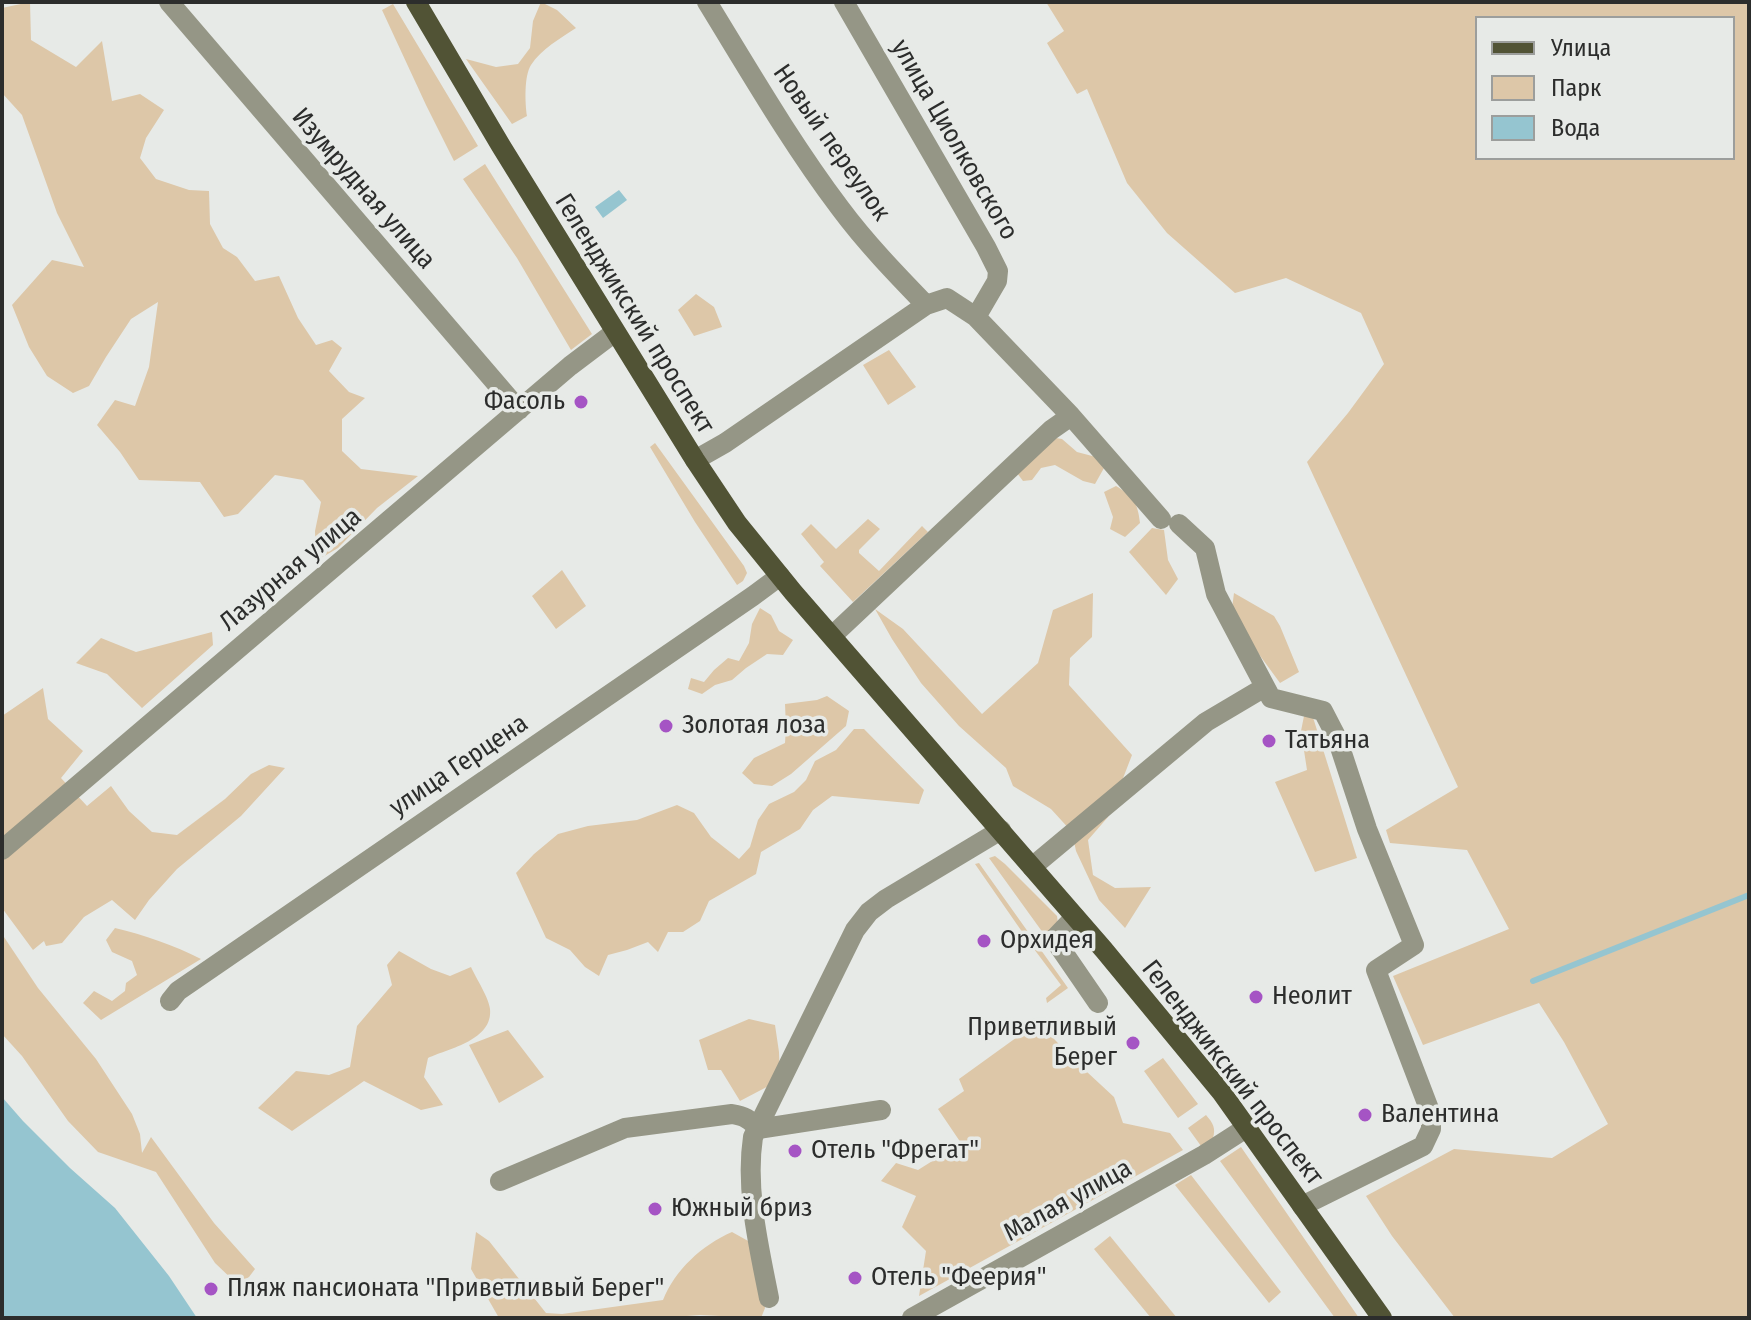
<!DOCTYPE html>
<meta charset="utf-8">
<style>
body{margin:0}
#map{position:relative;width:1751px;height:1320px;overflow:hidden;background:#e7eae7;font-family:"Fira Sans Condensed",sans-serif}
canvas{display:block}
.frame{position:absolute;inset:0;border:4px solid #2c2d2c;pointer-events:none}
.legend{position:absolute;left:1475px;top:16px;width:260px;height:144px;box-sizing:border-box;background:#e7eae7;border:2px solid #9c9e9c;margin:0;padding:10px 14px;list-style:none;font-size:24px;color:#2c2d2c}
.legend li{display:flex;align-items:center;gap:16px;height:40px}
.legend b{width:40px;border:2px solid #9c9e9c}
</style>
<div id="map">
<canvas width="1751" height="1320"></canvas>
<div class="frame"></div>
<ul class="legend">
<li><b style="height:10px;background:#515335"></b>Улица</li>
<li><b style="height:22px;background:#ddc7a8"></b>Парк</li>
<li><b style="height:22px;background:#95c5d0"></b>Вода</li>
</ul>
</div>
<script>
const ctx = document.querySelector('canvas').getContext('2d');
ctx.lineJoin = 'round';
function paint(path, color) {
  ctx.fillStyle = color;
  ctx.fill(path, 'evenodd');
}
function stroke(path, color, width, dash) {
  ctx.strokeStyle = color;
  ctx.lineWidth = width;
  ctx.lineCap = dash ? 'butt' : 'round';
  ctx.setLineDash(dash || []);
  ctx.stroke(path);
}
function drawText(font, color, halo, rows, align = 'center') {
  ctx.font = font + ' "Fira Sans Condensed",sans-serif';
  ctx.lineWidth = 7;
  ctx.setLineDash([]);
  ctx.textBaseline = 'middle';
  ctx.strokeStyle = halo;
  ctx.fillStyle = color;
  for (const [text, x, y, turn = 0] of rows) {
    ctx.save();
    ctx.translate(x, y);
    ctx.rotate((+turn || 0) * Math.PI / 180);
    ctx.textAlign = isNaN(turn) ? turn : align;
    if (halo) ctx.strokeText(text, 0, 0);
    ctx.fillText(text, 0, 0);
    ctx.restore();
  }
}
const green = new Path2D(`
 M 30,2 L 31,40 L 76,67 L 102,41 L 112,101 L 140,94 L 164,110 L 146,138 L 140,158 L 156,179 L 189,190 L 209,191 L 210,224 L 223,248 L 237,257 L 255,281 L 279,276 L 298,318 L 316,345 L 332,340 L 342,348 L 329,371 L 349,392 L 365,398 L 342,419 L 342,451 L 361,469 L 418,476 L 377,508 L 338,548 L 316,561 L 315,531 L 321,502 L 303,480 L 275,475 L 238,514 L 224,517 L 200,482 L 139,480 L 120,452 L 97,425 L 115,400 L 135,406 L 149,367 L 158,302 L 131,319 L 106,357 L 89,386 L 73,393 L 47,376 L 29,347 L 12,305 L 52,260 L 84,267 L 57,213 L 22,115 L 2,93 L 2,8 Z
 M 541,2 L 557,10 L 576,28 C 561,38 541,49 531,65 C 524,76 525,103 527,116 L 512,124 L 466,59 L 496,67 L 518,64 L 530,48 L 533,21 Z
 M 1046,2 L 1749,2 L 1749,1318 L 1455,1318 L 1392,1236 L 1366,1196 L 1454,1149 L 1552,1158 L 1608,1124 L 1564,1042 L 1539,1003 L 1423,1045 L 1393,976 L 1509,929 L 1467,850 L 1390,843 L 1386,830 L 1458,787 L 1307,462 L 1348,413 L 1384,364 L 1361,313 L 1286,278 L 1235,293 L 1167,233 L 1127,183 L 1087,89 L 1077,94 L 1047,43 L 1064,31 ZM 1477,18 L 1733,18 L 1733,158 L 1477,158 Z
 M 393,4 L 478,146 L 454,161 L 426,105 L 382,10 Z
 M 485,164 L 592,334 L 571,350 L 517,258 L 463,179 Z
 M 696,294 L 714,307 L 722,327 L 694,336 L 678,310 Z
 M 889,350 L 916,387 L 888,405 L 863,365 Z
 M 1050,437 L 1062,439 L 1077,452 L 1096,457 L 1104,468 L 1095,484 L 1083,481 L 1055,465 L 1041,468 L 1032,480 L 1023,481 L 1017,473 Z
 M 655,443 L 744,566 L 747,573 L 743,581 L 737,585 L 695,522 L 650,447 Z
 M 1116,486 C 1133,496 1138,503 1140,523 L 1125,537 L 1110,529 L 1113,517 L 1104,492 Z
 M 868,519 L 880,529 L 859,550 L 859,553 L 879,571 L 922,526 L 928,532 L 853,602 L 820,566 L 824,562 L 801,534 L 811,524 L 836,549 Z
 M 1152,528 L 1164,530 L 1168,560 L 1178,579 L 1166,595 L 1129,552 Z
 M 562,570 L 586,606 L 556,629 L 532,596 Z
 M 1093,593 L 1092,637 L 1070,658 L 1069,685 L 1132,755 L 1108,817 L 1088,840 L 1093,875 L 1115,888 L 1151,887 L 1125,928 L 1099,900 L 1076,851 L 1072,832 L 1051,809 L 1013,786 L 1006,768 L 959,726 L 921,683 L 892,639 L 875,609 L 903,629 L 982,714 L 1038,663 L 1053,610 Z
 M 1234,593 L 1274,616 L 1280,626 L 1299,672 L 1280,683 L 1231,616 Z
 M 760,608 L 771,615 L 779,631 L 793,640 L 783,655 L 767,654 L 746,668 L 732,680 L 715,685 L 702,694 L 688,689 L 691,678 L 704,682 L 714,670 L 728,658 L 739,661 L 749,643 L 752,624 Z
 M 212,632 L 213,645 L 142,708 L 107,674 L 76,663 L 101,638 L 136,652 Z
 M 43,688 L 48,719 L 83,751 L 61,778 L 87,806 L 111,786 L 129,811 L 152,832 L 177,835 L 225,799 L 251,774 L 269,765 L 285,768 L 241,816 L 177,869 L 149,900 L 135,920 L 112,900 L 84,917 L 62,943 L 46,946 L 44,941 L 33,950 L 2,908 L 2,716 Z
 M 827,696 L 849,711 L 846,726 L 791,774 L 772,786 L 754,784 L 742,773 L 754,758 L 785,743 L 786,727 L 785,704 L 817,700 Z
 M 1311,711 L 1357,858 L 1315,872 L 1275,782 L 1307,770 L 1301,731 L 1304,716 Z
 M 854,729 L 864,729 L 924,790 L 919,804 L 832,796 L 813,810 L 800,829 L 761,852 L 756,874 L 709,901 L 700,921 L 683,932 L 668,932 L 658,952 L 648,942 L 627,950 L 608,955 L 599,976 L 585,967 L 570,950 L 546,938 L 516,873 L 534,854 L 558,834 L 588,826 L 637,820 L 677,805 L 694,813 L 711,837 L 739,859 L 750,847 L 758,820 L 769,804 L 794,792 L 806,780 L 815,761 L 836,750 Z
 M 995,856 L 1005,864 L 1057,916 L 1058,924 L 1046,937 L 989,858 Z
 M 979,863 L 1068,988 L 1047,1003 L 1046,998 L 1061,985 L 1034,949 L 975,864 Z
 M 115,928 C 144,935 174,945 201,959 L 101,1020 L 83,1003 L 94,991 L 112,1001 L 125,991 L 126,983 L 137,975 L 132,961 L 112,952 L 106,940 Z
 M 2,934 L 38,988 L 96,1059 L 132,1114 L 140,1134 L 142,1153 L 151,1137 L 214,1223 L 255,1269 L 249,1277 L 237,1284 L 215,1263 L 156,1172 L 98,1152 L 68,1121 L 22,1056 L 2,1034 Z
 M 399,951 L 431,969 L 450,976 L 471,967 C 476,978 489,998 490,1009 C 493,1040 450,1048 428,1058 L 424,1077 L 443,1105 L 421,1110 L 364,1081 L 292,1131 L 258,1108 L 296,1071 L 329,1075 L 350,1067 L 357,1026 L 392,985 L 387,965 Z
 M 749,1019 L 775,1025 L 779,1052 L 780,1080 L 740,1101 L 721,1070 L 708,1070 L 699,1040 Z
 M 1038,1022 L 1073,1059 L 1114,1097 L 1123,1123 L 1170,1133 L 1183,1150 L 919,1296 L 926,1251 L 902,1227 L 916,1196 L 881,1181 L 896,1163 L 918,1170 L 961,1143 L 938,1109 L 964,1091 L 959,1079 Z
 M 508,1030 L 544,1077 L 499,1103 L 469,1045 Z
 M 1163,1058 L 1198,1104 L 1178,1118 L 1144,1071 Z
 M 1206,1115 C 1213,1123 1216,1128 1213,1138 L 1201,1146 L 1188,1128 Z
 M 1241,1147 L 1359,1318 L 1335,1318 L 1220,1161 Z
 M 1191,1175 L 1281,1292 L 1269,1303 L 1175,1185 Z
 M 476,1232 L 489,1241 L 546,1313 L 562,1314 L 663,1300 C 675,1270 702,1245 732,1232 L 750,1242 L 763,1293 L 765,1308 L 761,1318 L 700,1315 L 661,1318 L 499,1318 L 471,1269 Z
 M 1110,1236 L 1177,1318 L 1151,1318 L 1094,1249 Z`);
const water = new Path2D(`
 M 619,190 L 627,200 L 603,218 L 595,207 Z
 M 2,1097 L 23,1121 L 70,1168 L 115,1208 L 169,1276 L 197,1318 L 2,1318 Z`);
const stream = new Path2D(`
 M 1533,981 L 1749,895`);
const street = new Path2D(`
 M 169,2 L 519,410
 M 707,2 C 750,72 791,143 840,208 C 866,243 896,274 926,305
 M 844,2 L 986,247 L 998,271 L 997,281 L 976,317
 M 695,460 L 725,443 L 926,305 L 947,298 L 976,317 L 1071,416 L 1161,519
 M 1179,524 L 1205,548 L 1216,594 L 1271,698 L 1323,711 L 1337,738 L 1367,829 L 1414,945 L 1376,970 L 1431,1114 L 1431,1129 L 1423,1146 L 1302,1206
 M 832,636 L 1051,430 L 1071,416
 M 2,850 L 570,366 L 615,332
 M 1032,867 L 1206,722 L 1265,687
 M 1075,917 L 1054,939 L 1098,1003
 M 170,1001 L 178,991 L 753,596 L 780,576
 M 500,1181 L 625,1128 L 732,1114 C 744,1116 750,1119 758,1129 L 881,1110
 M 769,1298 C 759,1247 745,1190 753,1137 L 855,930 L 869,912 L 886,899 L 1001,830
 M 912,1318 L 1204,1155 L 1246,1128`);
const primary = new Path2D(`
 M 416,2 L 501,146 L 695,460 L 737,523 L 793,592 L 1104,950 L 1222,1093 L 1382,1318`);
const markers = [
 [581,402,8,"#a554c4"],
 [666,726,8,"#a554c4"],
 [1269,741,8,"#a554c4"],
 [984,941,8,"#a554c4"],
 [1256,997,8,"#a554c4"],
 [1133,1043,8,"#a554c4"],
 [1365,1115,8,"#a554c4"],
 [795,1151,8,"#a554c4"],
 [655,1209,8,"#a554c4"],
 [855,1278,8,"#a554c4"],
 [211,1289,8,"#a554c4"]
];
const streetNames = [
 ["улица Циолковского",954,140,60],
 ["Новый переулок",831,143,55],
 ["Изумрудная улица",363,189,49],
 ["Геленджикский проспект",634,314,58],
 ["Лазурная улица",291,570,-40],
 ["улица Герцена",459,766,-34],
 ["Геленджикский проспект",1232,1073,52],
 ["Малая улица",1068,1201,-29]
];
const poiNames = [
 ["Фасоль",565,402,"right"],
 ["Золотая лоза",682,726],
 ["Татьяна",1285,741],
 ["Орхидея",1000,941],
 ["Неолит",1272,997],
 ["Приветливый",1117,1028,"right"],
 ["Берег",1117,1058,"right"],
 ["Валентина",1381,1115],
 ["Отель \"Фрегат\"",811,1151],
 ["Южный бриз",671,1209],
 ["Отель \"Феерия\"",871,1278],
 ["Пляж пансионата \"Приветливый Берег\"",227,1289]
];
paint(green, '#ddc7a8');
paint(water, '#95c5d0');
stroke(stream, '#95c5d0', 6);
stroke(street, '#959686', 20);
stroke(primary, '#515335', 20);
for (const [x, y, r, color] of markers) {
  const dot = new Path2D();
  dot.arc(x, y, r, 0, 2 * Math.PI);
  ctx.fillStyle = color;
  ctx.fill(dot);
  stroke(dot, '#e7eae7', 3);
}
drawText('26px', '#2c2d2c', '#e7eae7', streetNames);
drawText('26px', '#2c2d2c', '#e7eae7', poiNames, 'left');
</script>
